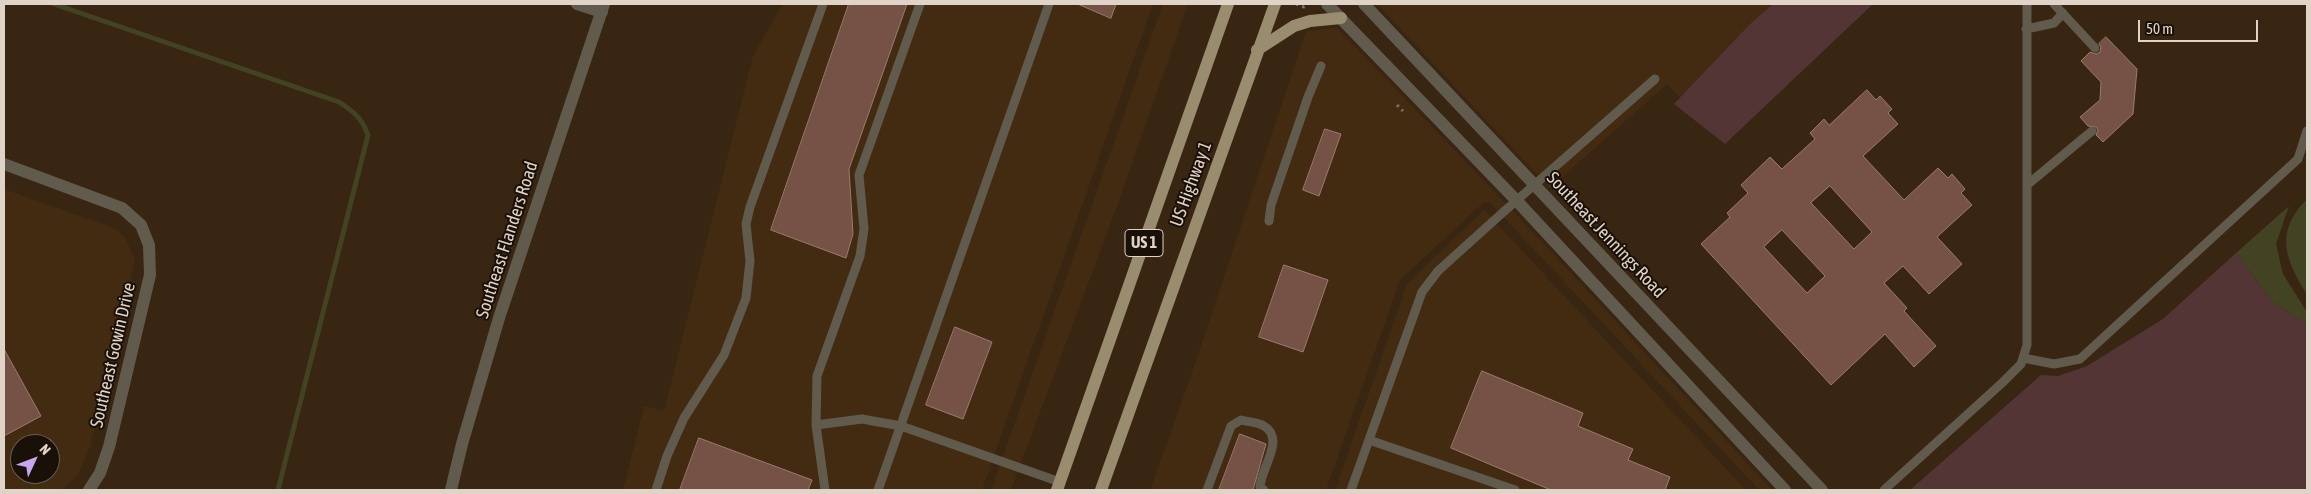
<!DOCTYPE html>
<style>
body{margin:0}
#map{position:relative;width:2311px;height:494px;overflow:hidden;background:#382512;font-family:"Asap Condensed",sans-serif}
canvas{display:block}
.frame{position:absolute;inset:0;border:5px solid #e0d3c8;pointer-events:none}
.north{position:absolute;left:10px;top:434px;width:50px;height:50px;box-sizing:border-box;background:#191008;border:1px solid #695e55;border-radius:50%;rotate:47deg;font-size:14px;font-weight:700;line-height:20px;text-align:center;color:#e0d3c8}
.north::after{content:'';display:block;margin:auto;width:18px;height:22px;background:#c8a6ef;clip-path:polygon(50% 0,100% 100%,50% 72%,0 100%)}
.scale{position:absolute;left:2138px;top:20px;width:120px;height:22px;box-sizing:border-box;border:2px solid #e0d3c8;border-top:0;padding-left:6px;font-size:15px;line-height:18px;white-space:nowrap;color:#e0d3c8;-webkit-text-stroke:4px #191008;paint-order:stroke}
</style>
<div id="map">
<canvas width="2311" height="494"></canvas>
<div class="frame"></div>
<div class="north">N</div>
<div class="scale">50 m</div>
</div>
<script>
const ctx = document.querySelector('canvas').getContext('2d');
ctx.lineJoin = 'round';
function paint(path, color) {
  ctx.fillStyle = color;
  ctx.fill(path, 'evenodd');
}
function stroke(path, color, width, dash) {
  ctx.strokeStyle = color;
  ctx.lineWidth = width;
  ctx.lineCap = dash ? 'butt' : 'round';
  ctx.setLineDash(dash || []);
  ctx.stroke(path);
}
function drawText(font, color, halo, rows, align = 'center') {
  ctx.font = font + ' "Asap Condensed",sans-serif';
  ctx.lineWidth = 4;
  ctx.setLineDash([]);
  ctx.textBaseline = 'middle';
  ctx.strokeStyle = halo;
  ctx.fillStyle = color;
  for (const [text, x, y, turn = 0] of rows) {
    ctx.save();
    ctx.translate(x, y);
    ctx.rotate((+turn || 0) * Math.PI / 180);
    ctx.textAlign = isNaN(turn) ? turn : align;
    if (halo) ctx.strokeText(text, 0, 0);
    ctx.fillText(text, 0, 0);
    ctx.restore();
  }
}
const built = new Path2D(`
 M 783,4 L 1153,4 L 982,490 L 623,490 L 644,406 L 664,411 L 753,56 Z
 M 1163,4 L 1188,4 L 1116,209 L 1011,490 L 991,490 Z
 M 1377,4 L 1773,4 L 1749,25 L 1680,98 L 1667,84 L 1550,188 Z
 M 1337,28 L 1518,216 L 1772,490 L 1759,490 L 1508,222 L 1489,202 L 1484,202 L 1400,280 L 1326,490 L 1150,490 L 1189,381 L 1306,31 Z
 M 4,189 L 114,228 L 125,237 L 135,260 L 90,447 L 78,475 L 62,490 L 4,490 ZM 20,444 L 50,444 L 50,474 L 20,474 Z
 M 1484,210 L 1746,490 L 1335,490 L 1407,284 Z`);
const green = new Path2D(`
 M 1773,4 L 1873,4 L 1725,144 L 1674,104 L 1749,25 Z
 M 2236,253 L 2271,300 L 2307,325 L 2307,490 L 1910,490 L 2041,375 L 2058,376 L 2087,366 L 2163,319 Z`);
const water = new Path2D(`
 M 2307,199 L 2307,295 C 2285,259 2274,232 2307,199 Z
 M 2289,206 L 2276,244 L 2283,274 L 2307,312 L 2307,325 L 2271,300 L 2236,253 Z`);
const stream = new Path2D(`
 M 54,4 L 339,102 C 354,112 362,118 368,135 L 278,490`);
const building = new Path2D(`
 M 849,4 L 907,4 L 849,169 L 853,234 L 846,258 L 771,230 Z
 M 1078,4 L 1116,4 L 1111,18 Z
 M 2106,37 L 2137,69 L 2133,114 L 2103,142 L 2096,135 L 2098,130 L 2096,127 L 2088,126 L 2080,117 L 2100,100 L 2101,82 L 2081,61 L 2090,52 L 2096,54 L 2100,52 L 2101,47 L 2099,44 Z
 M 1867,90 L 1876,100 L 1880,96 L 1892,109 L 1888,113 L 1898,124 L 1863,156 L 1904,200 L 1938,168 L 1948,178 L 1952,174 L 1965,189 L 1961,193 L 1972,205 L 1937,237 L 1962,264 L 1929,294 L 1903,266 L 1884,283 L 1907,308 L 1904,311 L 1936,346 L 1914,367 L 1885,334 L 1831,385 L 1701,244 L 1730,217 L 1727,213 L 1748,193 L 1741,185 L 1770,157 L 1782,169 L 1815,139 L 1810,133 L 1824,119 L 1829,125 ZM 1830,186 L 1872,232 L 1854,249 L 1811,203 ZM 1782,230 L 1825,276 L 1807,293 L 1764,247 Z
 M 1325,129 L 1341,134 L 1319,196 L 1303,190 Z
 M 1284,265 L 1328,280 L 1303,352 L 1259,337 Z
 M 955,327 L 992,342 L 963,419 L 926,405 Z
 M 4,349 L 41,416 L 4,436 Z
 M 1482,371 L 1583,413 L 1578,426 L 1633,449 L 1628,460 L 1670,477 L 1665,490 L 1551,490 L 1451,448 Z
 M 1240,434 L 1266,444 L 1253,490 L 1219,490 Z
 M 699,438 L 812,480 L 808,490 L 680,490 Z`);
const path = new Path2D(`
 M 1296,4 L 1304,7 L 1307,4
 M 1397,105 L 1403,111`);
const service = new Path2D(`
 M 2054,4 L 2095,48
 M 2026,29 L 2054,23 L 2063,13
 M 2027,185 L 2092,131
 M 1269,221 L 1271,205 L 1308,97 L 1321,66
 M 2023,358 L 2054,364 L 2080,359 L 2298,159 L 2307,131
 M 816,425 L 862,419 L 901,426 L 1060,482
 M 1369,440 L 1515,490
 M 656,490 L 667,456 L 684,418 L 724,355 L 746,298 L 750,261 L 746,224 L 750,207 L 823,4
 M 825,490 L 816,425 L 817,376 L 860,256 L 864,229 L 859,175 L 920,4
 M 878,490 L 1049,4
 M 1207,490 L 1231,426 L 1241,420 C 1248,422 1258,422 1264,426 C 1286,439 1260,470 1260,487 L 1264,490
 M 1351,490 L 1422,292 L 1438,271 L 1500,215 L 1655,79
 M 1884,490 L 2002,383 L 2021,364 L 2027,345 L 2027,4`);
const minor = new Path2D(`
 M 577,4 L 602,12
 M 4,164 L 122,208 L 141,225 L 149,245 L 150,275 L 109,447 L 100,473 L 89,490
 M 451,490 L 462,444 L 499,318 L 604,4`);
const tertiary = new Path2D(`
 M 1327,4 L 1516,200 L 1785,490
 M 1364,4 L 1822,490`);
const primary = new Path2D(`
 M 1257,50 L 1294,26 L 1310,21 L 1341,18
 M 1057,490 L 1228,4
 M 1101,490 L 1275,4`);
const shields = [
 [1144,243,38]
];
const shieldNames = [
 ["US 1",1144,243]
];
const streetNames = [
 ["US Highway 1",1191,184,-70],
 ["Southeast Jennings Road",1606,235,47],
 ["Southeast Flanders Road",507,240,-72],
 ["Southeast Gowin Drive",113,355,-77]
];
paint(built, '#432b12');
paint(green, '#533536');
paint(water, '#424322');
stroke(stream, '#424322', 5);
paint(building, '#765246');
stroke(building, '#9a7b70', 1);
stroke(path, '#807060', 3, [2.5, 4]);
stroke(service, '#615b4d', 9);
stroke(minor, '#615b4d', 12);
stroke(tertiary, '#615b4d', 12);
stroke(primary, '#998c6f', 12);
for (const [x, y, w] of shields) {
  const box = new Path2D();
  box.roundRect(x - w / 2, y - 13.5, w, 27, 4);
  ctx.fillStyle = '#191008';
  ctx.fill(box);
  stroke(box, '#e0d3c8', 1);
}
drawText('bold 16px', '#e0d3c8', null, shieldNames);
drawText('18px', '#e0d3c8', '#191008', streetNames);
</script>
